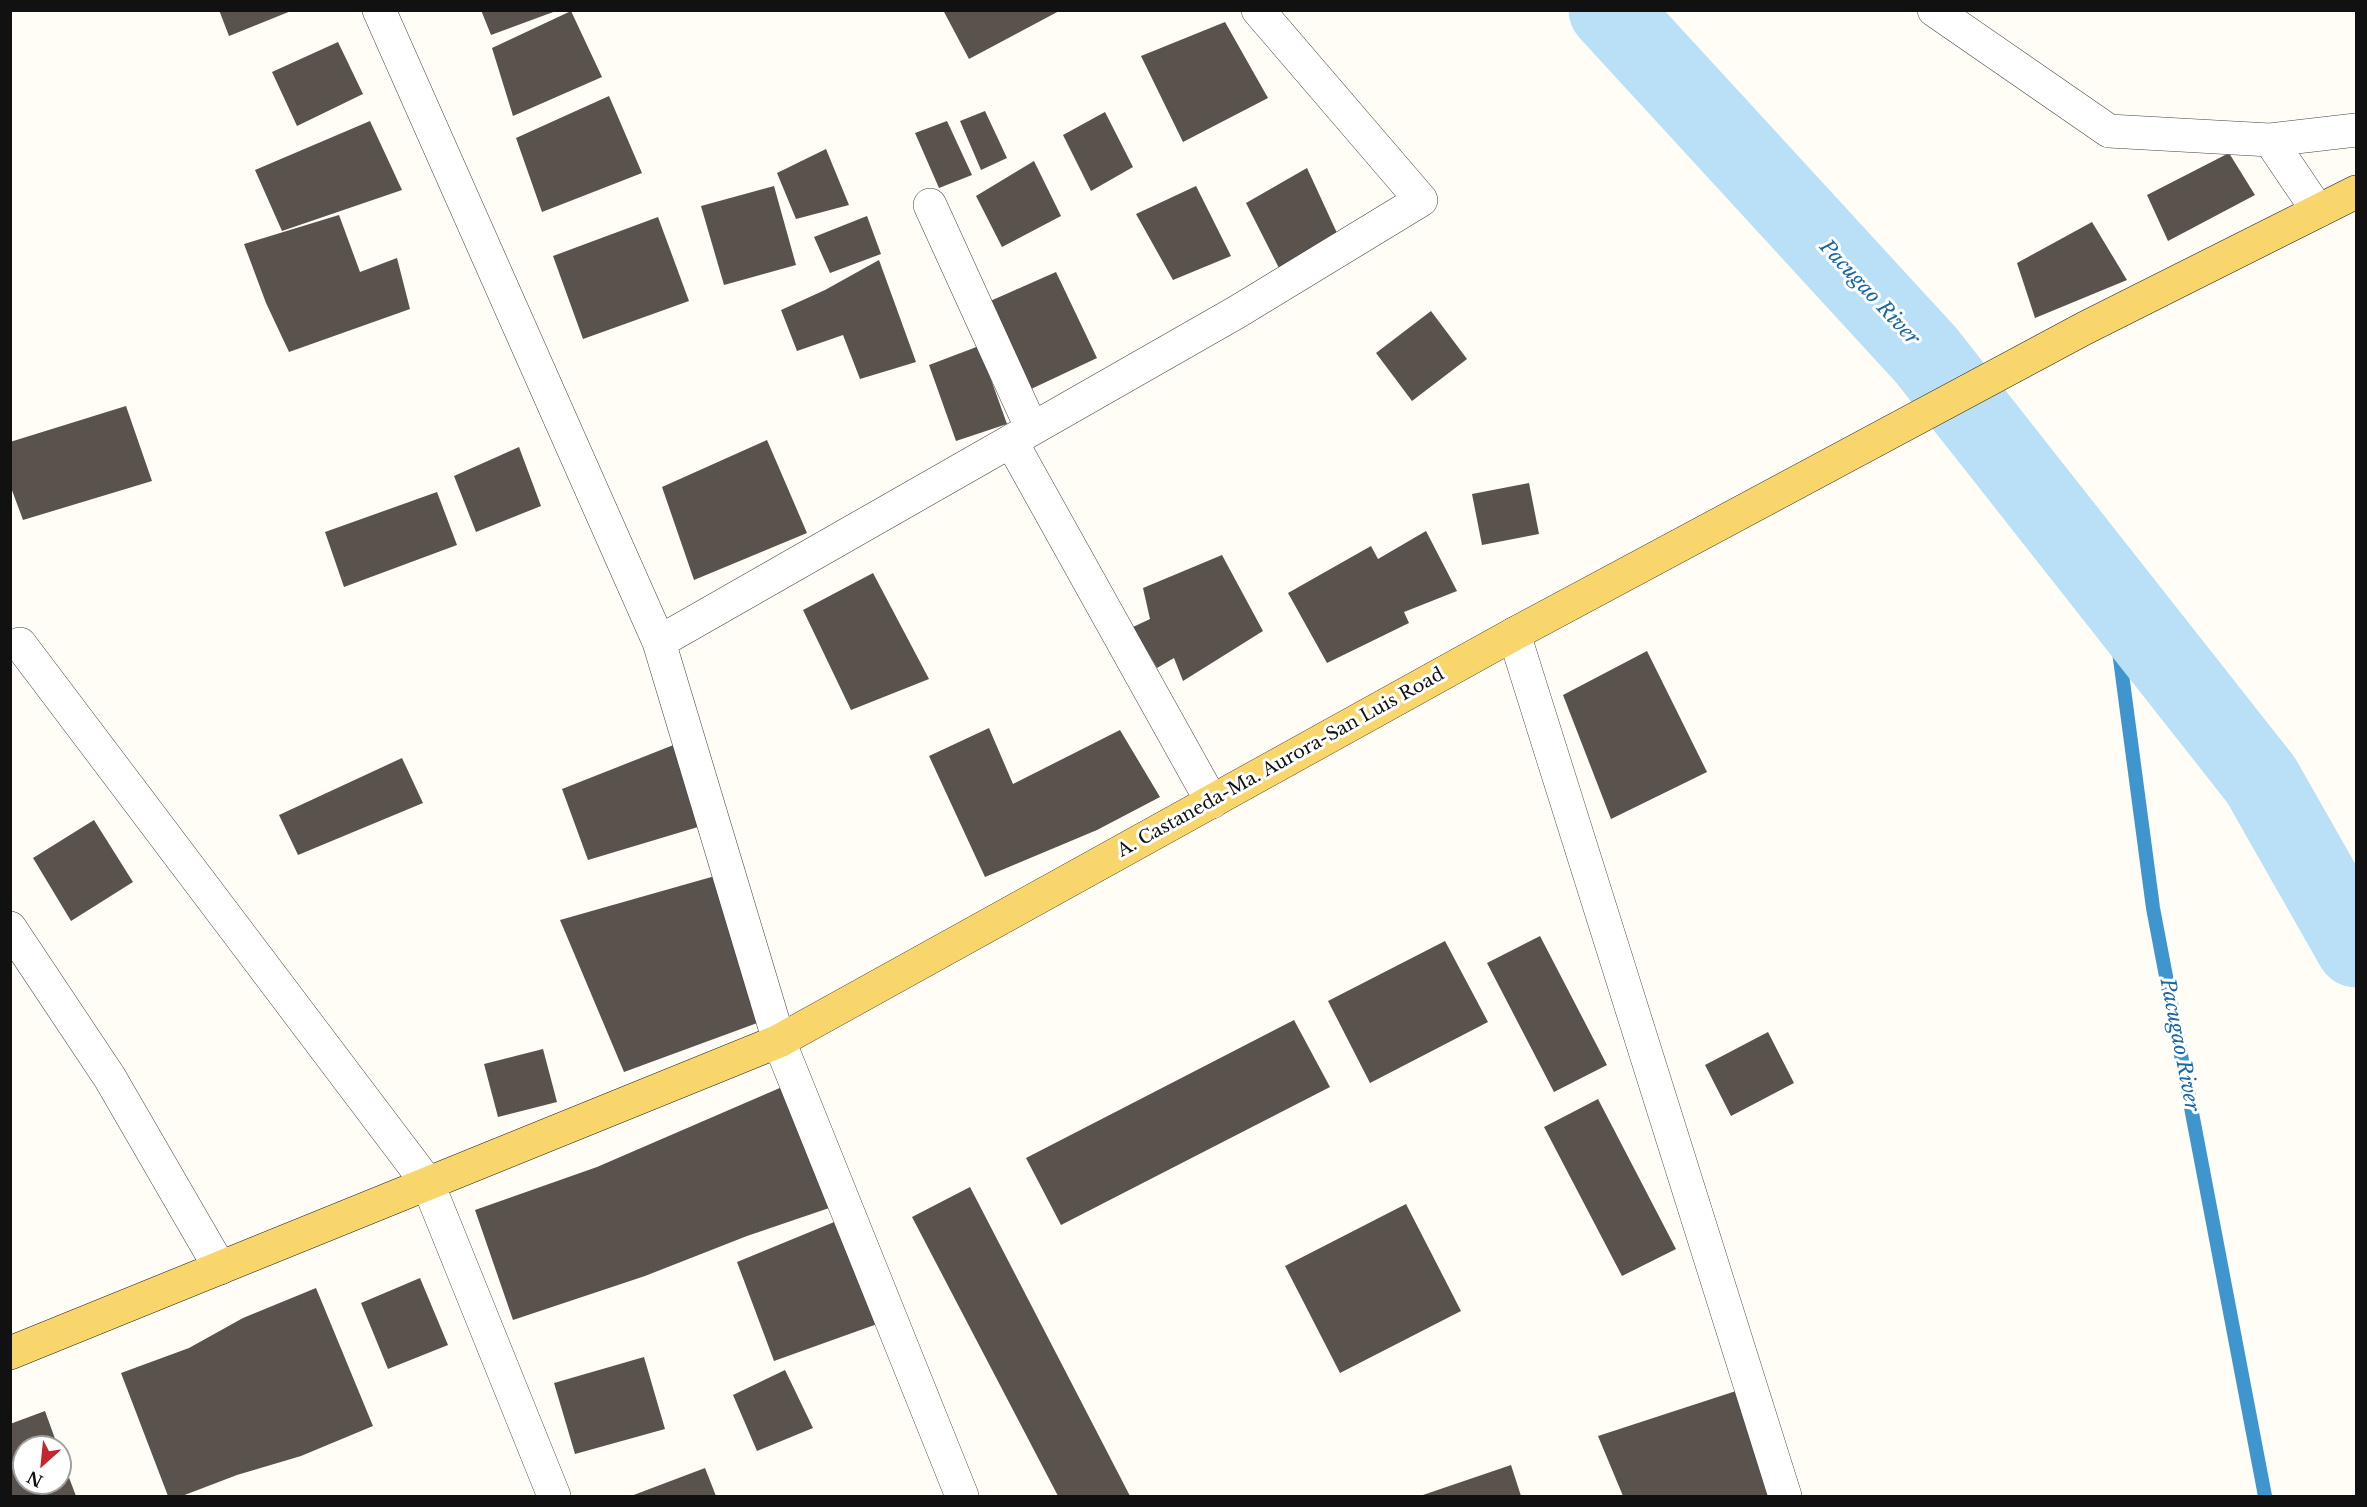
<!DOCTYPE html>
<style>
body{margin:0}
#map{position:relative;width:2367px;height:1507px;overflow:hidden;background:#fffdf5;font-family:"Libre Baskerville",serif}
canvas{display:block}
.frame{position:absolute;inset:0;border:12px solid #111;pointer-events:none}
.north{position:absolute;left:12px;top:1435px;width:60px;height:60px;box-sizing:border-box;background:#fff;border:2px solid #a0a0a0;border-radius:50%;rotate:207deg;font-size:16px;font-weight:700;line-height:24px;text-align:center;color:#111}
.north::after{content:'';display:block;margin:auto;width:21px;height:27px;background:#c4262e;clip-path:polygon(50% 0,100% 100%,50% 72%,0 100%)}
</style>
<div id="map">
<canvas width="2367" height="1507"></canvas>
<div class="frame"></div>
<div class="north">N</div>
</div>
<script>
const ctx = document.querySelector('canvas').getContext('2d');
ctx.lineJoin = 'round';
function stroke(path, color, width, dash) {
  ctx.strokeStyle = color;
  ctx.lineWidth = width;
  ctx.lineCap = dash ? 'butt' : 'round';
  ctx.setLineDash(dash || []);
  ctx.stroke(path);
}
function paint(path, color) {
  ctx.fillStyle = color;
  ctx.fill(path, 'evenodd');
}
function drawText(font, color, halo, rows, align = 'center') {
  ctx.font = font + ' "Libre Baskerville",serif';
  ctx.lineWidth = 6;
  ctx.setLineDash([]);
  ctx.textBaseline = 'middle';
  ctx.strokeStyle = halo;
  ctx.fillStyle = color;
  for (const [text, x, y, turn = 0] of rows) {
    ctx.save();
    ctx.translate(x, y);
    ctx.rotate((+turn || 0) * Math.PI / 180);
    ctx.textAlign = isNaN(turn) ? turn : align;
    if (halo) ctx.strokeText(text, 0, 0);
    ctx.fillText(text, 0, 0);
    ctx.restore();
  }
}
const stream = new Path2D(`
 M 2111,591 L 2153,908 L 2265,1496`);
const river = new Path2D(`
 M 1609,10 L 1926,355 L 2261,780 L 2356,947`);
const building = new Path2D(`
 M 219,10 L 291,10 L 291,11 L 229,36 Z
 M 481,10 L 556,10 L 556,11 L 491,35 Z
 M 943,10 L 1061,10 L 969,59 Z
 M 571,11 L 602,77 L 513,116 L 492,48 Z
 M 1225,22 L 1268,98 L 1183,142 L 1141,56 Z
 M 338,42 L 363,94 L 297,126 L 272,72 Z
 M 609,96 L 642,173 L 542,212 L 516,138 Z
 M 985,111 L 1007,158 L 981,170 L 960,121 Z
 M 1105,112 L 1133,167 L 1091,191 L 1063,135 Z
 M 370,121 L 402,190 L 282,231 L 255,170 Z
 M 947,121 L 972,175 L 939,188 L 915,133 Z
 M 826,149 L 849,205 L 796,219 L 777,173 Z
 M 2229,153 L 2255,195 L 2168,241 L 2147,195 Z
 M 1034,161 L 1061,216 L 1002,247 L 976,196 Z
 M 1307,168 L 1337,233 L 1279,268 L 1246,203 Z
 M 774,186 L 796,265 L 724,285 L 701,206 Z
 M 1196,186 L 1231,256 L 1173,280 L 1136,214 Z
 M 339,215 L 360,272 L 397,258 L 410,309 L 289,352 L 266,303 L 244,244 Z
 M 867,216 L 881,254 L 830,273 L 814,237 Z
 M 658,217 L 689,301 L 583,339 L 553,256 Z
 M 2092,222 L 2127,280 L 2035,318 L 2017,263 Z
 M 879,260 L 916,362 L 860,379 L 843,335 L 797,351 L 781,310 L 825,290 Z
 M 1056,272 L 1097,358 L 1029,390 L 988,302 Z
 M 1431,311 L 1467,359 L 1412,401 L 1376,353 Z
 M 979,346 L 1007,424 L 956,441 L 929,365 Z
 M 126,406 L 152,481 L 23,520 L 10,485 L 10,442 Z
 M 767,440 L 807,533 L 694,580 L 662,487 Z
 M 519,447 L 541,506 L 476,532 L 454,476 Z
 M 1529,483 L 1539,534 L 1482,545 L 1472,494 Z
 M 437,492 L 457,545 L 344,587 L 325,532 Z
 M 1426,531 L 1457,591 L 1404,612 L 1409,623 L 1327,663 L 1288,593 L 1371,546 L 1378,559 Z
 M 1222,555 L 1263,631 L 1183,681 L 1174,658 L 1157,668 L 1133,627 L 1150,619 L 1143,588 Z
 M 873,573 L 929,679 L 851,710 L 803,610 Z
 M 1647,651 L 1707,772 L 1611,819 L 1563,695 Z
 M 989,728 L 1013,784 L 1120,730 L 1160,797 L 1097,830 L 985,877 L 929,756 Z
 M 676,744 L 698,827 L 588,860 L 562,789 Z
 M 402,758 L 423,803 L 298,855 L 279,815 Z
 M 94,820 L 133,882 L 71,921 L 33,858 Z
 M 715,876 L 760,1022 L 624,1072 L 560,920 Z
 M 1540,936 L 1607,1065 L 1554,1092 L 1487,963 Z
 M 1445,941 L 1488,1022 L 1370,1083 L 1328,1001 Z
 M 1294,1020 L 1330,1087 L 1061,1225 L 1026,1158 Z
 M 1768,1032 L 1794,1083 L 1731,1116 L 1705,1065 Z
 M 543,1049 L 557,1102 L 498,1117 L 484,1064 Z
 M 789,1084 L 835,1206 L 747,1236 L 645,1276 L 513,1320 L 475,1210 L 597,1167 Z
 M 1598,1099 L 1676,1249 L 1622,1276 L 1544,1127 Z
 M 970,1187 L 1130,1496 L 1058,1496 L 912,1217 Z
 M 1406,1204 L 1461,1311 L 1340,1373 L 1285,1266 Z
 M 839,1220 L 880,1323 L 774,1361 L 737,1262 Z
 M 420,1278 L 448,1345 L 388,1369 L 361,1303 Z
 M 316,1288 L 373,1426 L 301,1456 L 237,1475 L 182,1496 L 168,1496 L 121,1373 L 189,1348 L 243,1318 Z
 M 644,1357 L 665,1429 L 575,1454 L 554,1383 Z
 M 785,1370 L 813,1428 L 757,1451 L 733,1395 Z
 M 1736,1391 L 1770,1496 L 1623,1496 L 1598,1436 Z
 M 45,1411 L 58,1447 L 24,1447 L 24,1483 L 60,1483 L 60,1454 L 76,1496 L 10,1496 L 10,1424 Z
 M 1511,1465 L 1521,1496 L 1420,1496 Z
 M 705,1468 L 716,1496 L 631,1496 Z`);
const minor = new Path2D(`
 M 379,10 L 659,642 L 779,1041 L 962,1496
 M 1934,10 L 2109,131 L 2270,140 L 2318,211
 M 2270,140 L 2356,130
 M 930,205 L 1032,429
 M 1011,441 L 1212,802
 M 1514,634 L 1785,1496
 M 659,642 L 1237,312 L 1421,200 L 1258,10
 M 20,644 L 428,1184 L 554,1496
 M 10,928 L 110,1078 L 220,1268`);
const major = new Path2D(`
 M 10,1353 L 779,1041 L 1514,634 L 2085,328 L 2356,192`);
const streetNames = [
 ["A. Castaneda-Ma. Aurora-San Luis Road",1281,763,-29]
];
const waterNames = [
 ["Pacugao River",1869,293,47],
 ["Pacugao River",2179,1045,79]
];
stroke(stream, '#3f96cf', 14);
stroke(river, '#b9e0f7', 81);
paint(building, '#5a524d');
stroke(minor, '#444', 34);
stroke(major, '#222', 34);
stroke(minor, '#fff', 33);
stroke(major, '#f9d66b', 33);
drawText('18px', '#111', '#fff', streetNames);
drawText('italic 20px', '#1768a6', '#fff', waterNames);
</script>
